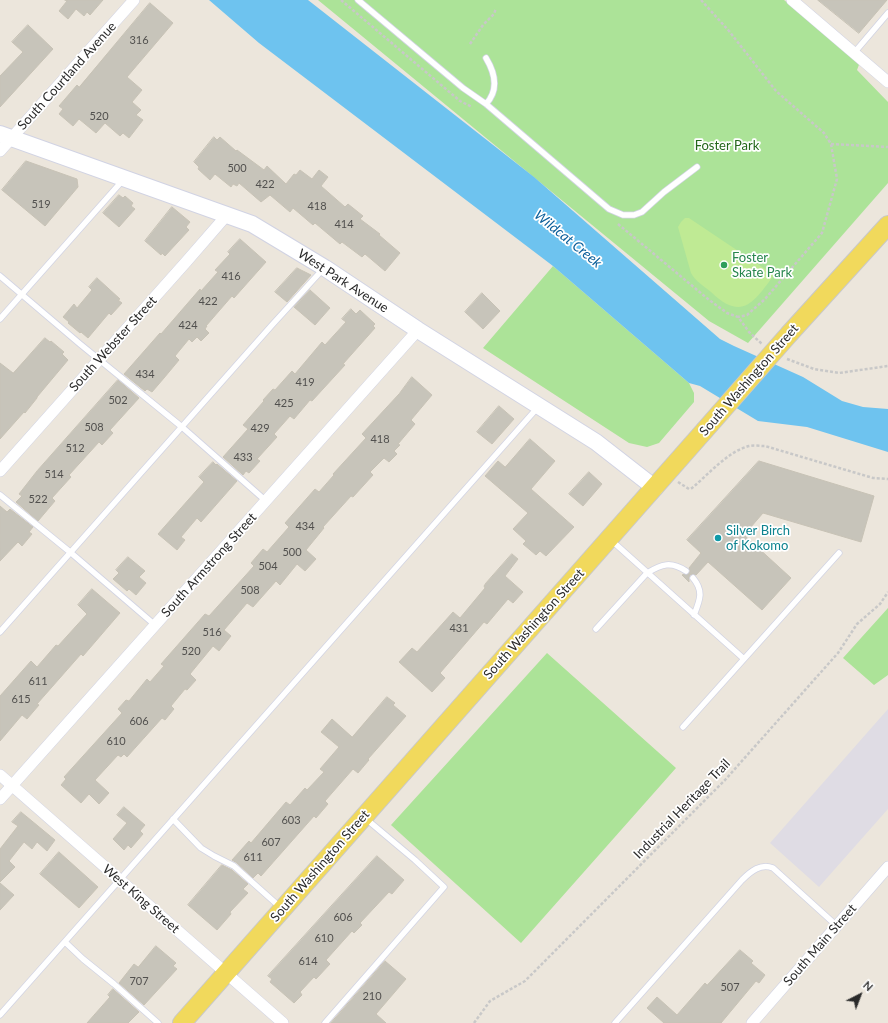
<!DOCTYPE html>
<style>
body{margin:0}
#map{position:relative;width:888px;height:1023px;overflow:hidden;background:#ece6dc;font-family:Lato,sans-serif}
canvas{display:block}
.north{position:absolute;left:840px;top:975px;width:40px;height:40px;-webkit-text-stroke:3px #fff;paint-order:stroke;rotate:42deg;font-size:11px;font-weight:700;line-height:16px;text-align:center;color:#2a2a2a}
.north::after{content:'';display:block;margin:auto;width:14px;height:18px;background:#2a2a2a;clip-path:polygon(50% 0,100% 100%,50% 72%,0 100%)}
</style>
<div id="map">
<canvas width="888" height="1023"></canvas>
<div class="north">N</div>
</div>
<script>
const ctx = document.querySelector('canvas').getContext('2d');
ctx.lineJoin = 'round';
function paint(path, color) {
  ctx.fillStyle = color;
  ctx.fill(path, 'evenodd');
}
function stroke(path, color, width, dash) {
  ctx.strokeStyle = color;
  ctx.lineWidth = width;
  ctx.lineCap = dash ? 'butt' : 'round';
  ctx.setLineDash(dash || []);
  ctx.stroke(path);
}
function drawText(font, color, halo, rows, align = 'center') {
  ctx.font = font + ' Lato,sans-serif';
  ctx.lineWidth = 3.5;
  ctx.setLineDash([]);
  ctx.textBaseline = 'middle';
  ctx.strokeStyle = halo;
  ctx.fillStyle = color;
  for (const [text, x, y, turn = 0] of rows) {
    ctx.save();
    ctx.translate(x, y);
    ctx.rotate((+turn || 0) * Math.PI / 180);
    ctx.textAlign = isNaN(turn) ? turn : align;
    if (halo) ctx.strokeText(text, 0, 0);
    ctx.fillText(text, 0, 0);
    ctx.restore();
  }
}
const industrial = new Path2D(`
 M 888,709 L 888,809 L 819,887 L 770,843 Z`);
const green = new Path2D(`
 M 318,0 L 784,0 L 860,62 L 857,70 L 888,102 L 888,183 L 748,343 L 709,321 Z
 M 553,266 L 689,383 L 694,393 L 694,402 L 659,443 L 647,447 L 629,443 L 483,348 Z
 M 888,608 L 888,675 L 874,685 L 843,658 Z
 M 547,653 L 676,768 L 521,943 L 391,825 Z`);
const pitch = new Path2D(`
 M 685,218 L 689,218 L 774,275 C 754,302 742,322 711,292 C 704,286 695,281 691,273 L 678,227 L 681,222 Z`);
const water = new Path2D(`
 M 209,0 L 308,0 L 534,177 L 720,339 L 734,346 L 803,377 L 842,401 L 863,407 L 888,409 L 888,452 L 807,427 L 758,421 L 700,386 L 689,383 L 553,266 L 259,43 Z`);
const building = new Path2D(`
 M 65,0 L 103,0 L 90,15 L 87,12 L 84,16 L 76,9 L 68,19 L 59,11 L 67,1 Z
 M 818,0 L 887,0 L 859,33 Z
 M 150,3 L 173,23 L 127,77 L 142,90 L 132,102 L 141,110 L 136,115 L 143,120 L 129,138 L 123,133 L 120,136 L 105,123 L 96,133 L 79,119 L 73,126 L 59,114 L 63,109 L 59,106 L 77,85 L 79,87 Z
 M 28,25 L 53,49 L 0,107 L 0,76 L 23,52 L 12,42 Z
 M 214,137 L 217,140 L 220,137 L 236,151 L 237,150 L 264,170 L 267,166 L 286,184 L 294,174 L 296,175 L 300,170 L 312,179 L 319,170 L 328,177 L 321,186 L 345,207 L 348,204 L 363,216 L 360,219 L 380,234 L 379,235 L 400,253 L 385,271 L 365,254 L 362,257 L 342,242 L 340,244 L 315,223 L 313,225 L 293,208 L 290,212 L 270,195 L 261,202 L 239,183 L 237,186 L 233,184 L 231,187 L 215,174 L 210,180 L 198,169 L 199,167 L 194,162 Z
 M 26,161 L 77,179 L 78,187 L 45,226 L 2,190 Z
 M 119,195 L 123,198 L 125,196 L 133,203 L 131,206 L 135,209 L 119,227 L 103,213 Z
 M 172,207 L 190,222 L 186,227 L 189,230 L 165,256 L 162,253 L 161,255 L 145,241 Z
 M 240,239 L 266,262 L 234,298 L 232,296 L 206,326 L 207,326 L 205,329 L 209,333 L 201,341 L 197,337 L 192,342 L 189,339 L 175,356 L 179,360 L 164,378 L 152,392 L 147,389 L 145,391 L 124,374 L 160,333 L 161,334 L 200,289 L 201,291 L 218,272 L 215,270 L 230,254 L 228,252 Z
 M 297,268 L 311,275 L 287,302 L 275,292 Z
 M 97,278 L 120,299 L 118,300 L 122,303 L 111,315 L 109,313 L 88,338 L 81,332 L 80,333 L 68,323 L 69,322 L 63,317 L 74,304 L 77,308 L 92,290 L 89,287 Z
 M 310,290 L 330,308 L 315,325 L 294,307 Z
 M 482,293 L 500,311 L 483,329 L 465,312 Z
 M 351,309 L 356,314 L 360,310 L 375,324 L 373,326 L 375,328 L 343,364 L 345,365 L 312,401 L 310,400 L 294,419 L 290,416 L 274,434 L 277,437 L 257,459 L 260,461 L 249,473 L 246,471 L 243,475 L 223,457 L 248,429 L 243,425 L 264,401 L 263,400 L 273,389 L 275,390 L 292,371 L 295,374 L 322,342 L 325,345 L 346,322 L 342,319 Z
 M 45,338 L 50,342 L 51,341 L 64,352 L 62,354 L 68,360 L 37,397 L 37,398 L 25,413 L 24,412 L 0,439 L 0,363 L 13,373 Z
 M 412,377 L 432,395 L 411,420 L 415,424 L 398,444 L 400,445 L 394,451 L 397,454 L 389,462 L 384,458 L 370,472 L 373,475 L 353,497 L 351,496 L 323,527 L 324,528 L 306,550 L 316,559 L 305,571 L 297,564 L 280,585 L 276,581 L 253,607 L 247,603 L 224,630 L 231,636 L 219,651 L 213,646 L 190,674 L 196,680 L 187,690 L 185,689 L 171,706 L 174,709 L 165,720 L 162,718 L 127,757 L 124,754 L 121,757 L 118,755 L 95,780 L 109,793 L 99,804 L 89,794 L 81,803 L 61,785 L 66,779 L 64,777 L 122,713 L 118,709 L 126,700 L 129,701 L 147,679 L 150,682 L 164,666 L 161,664 L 205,614 L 209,616 L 254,566 L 251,563 L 263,549 L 267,552 L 289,527 L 285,523 L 315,489 L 319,492 L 334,475 L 333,474 L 366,438 L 362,434 L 399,394 Z
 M 118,380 L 139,398 L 110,430 L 113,433 L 102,445 L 99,442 L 69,475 L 71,477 L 52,498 L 55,501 L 38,521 L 16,502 L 22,496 L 19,494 L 37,471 Z
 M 499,406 L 514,419 L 492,444 L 477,432 Z
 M 530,439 L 555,461 L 531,489 L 574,527 L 546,556 L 540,551 L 536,555 L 523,544 L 526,541 L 513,529 L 528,513 L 485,476 L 498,461 L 505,467 Z
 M 759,461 L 874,496 L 861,542 L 763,513 L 744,535 L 791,578 L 762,610 L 708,562 L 696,575 L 693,574 L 690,575 L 689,578 L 689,582 L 682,575 L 689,573 L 690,571 L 689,568 L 701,553 L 687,540 Z
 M 213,462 L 216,465 L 217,464 L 237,481 L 201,522 L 197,518 L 181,537 L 185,540 L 177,550 L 158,534 L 204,482 L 199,477 Z
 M 589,472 L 602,484 L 583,506 L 569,494 Z
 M 0,506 L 7,512 L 10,509 L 33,527 L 29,532 L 32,534 L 22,546 L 18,542 L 0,561 Z
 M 512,554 L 518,559 L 505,576 L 523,592 L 513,603 L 508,599 L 487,624 L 484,622 L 440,673 L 445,678 L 432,692 L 399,662 L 412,648 L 417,652 L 453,612 L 460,618 L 485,588 L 484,586 L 486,583 Z
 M 128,557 L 145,571 L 139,577 L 146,583 L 136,595 L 129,589 L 127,591 L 113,579 L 119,573 L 116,570 Z
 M 92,589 L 120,613 L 83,656 L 81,654 L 37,704 L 39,705 L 27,719 L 22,715 L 0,741 L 0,696 L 31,661 L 37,667 L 56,645 L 58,646 L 87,614 L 78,605 Z
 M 387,697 L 395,703 L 393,705 L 406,716 L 368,759 L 369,760 L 358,773 L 353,769 L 325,801 L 328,804 L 316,818 L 314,816 L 261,876 L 258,873 L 253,878 L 237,863 L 232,860 L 249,841 L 251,843 L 286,802 L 290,805 L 305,788 L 307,790 L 324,772 L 320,769 L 339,747 L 321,732 L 332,719 L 352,737 Z
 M 124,807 L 145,825 L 140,831 L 143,834 L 131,848 L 128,845 L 124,850 L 113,839 L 127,823 L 117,815 Z
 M 21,812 L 55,840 L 47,851 L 37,842 L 32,849 L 24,842 L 9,861 L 15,867 L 0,882 L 0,849 L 18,826 L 12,822 Z
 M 59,852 L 98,887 L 79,908 L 40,874 Z
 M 377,856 L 404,880 L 392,894 L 389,892 L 360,923 L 362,925 L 354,933 L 352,931 L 326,960 L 330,964 L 316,979 L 314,977 L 300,992 L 302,995 L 294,1003 L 270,982 L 272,979 L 268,976 Z
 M 222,865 L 232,870 L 248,884 L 243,889 L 248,893 L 230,912 L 231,914 L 217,930 L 188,905 Z
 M 0,883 L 14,895 L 0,910 Z
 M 156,946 L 176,963 L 173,966 L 177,969 L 144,1005 L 119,983 L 134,964 L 138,967 Z
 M 740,950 L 753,961 L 751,963 L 765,975 L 759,983 L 756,981 L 721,1023 L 664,1023 L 647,1008 L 657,997 L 677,1015 L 705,983 L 707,985 Z
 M 385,961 L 406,979 L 376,1014 L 386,1023 L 331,1023 Z
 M 113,989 L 139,1012 L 128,1023 L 87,1023 L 110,997 L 108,995 Z`);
const path = new Path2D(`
 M 341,0 L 460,101 L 472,107
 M 701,0 L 729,31 L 776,91 L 824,133 L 831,144 L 837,179 L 822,233 L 765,299 L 747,315 L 738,317
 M 470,44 L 483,25 L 494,14 L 496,8
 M 831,144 L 888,147
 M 618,224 L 708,299 L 727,313 L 738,317 L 749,332 L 762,344
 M 787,359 L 814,369 L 839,373 L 888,366
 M 678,482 L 689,489 L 692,488 C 709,474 727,452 749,446 C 754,445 760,446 765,446 L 873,478 L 888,479
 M 474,1023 L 490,1001 L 525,981 L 725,780 L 838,653 L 857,624 L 880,604 L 888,592`);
const lane = new Path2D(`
 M 358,0 L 463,88 L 486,104 L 609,209 L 623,215 L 634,215 L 642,212 L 664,192 L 697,167
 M 854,53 L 888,13
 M 486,58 C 495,73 499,90 486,104
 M 0,276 L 80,344 L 182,427 L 266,501
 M 0,319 L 123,180
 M 0,495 L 70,552 L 155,625
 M 611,540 L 744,659
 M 693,578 C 704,591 700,600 694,615
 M 596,629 L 647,573 C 662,564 671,561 686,571
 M 0,632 L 272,325 L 324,268
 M 683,727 L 839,553
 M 173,819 L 201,848 L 214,856 L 234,866 L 280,907
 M 65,942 L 83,959 L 114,984 L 158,1023
 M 0,1015 L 539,406
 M 325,1023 L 444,887 L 415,860 L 365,818
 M 615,1023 L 742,880 C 751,871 761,863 773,868 L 837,926`);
const street = new Path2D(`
 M 792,0 L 888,82
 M 0,151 L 134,0
 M 0,471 L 186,262 L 226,216
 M 0,775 L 283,1023
 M 0,799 L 418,330
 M 752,1023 L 888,867`);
const secondary = new Path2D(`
 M 0,134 L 252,224 L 325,268 L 418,330 L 596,442 L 655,488`);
const primary = new Path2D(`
 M 790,333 L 888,225
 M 182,1023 L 704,431`);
const primaryBridge = new Path2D(`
 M 704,431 L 790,333`);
const markers = [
 [724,265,4,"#2e9e5b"],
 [718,538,4,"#0f9aa8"]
];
const numberNames = [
 ["316",139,40],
 ["520",99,116],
 ["500",237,168],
 ["422",265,184],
 ["519",41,204],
 ["418",317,206],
 ["414",344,224],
 ["416",231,276],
 ["422",208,301],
 ["424",188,325],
 ["434",145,374],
 ["419",305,382],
 ["502",118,400],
 ["425",284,403],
 ["508",94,427],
 ["429",260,428],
 ["418",380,439],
 ["512",75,448],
 ["433",243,457],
 ["514",54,474],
 ["522",38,499],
 ["434",305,526],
 ["500",292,552],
 ["504",268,566],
 ["508",250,590],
 ["431",459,628],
 ["516",212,632],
 ["520",191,651],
 ["611",38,681],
 ["615",21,699],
 ["606",139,721],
 ["610",116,741],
 ["603",291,820],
 ["607",271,842],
 ["611",253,857],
 ["606",343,917],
 ["610",324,938],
 ["614",308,961],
 ["707",139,981],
 ["507",730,987],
 ["210",372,996]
];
const streetNames = [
 ["South Courtland Avenue",67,76,-48],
 ["West Park Avenue",343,281,33],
 ["South Webster Street",113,344,-48],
 ["South Washington Street",749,380,-49],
 ["South Armstrong Street",209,565,-48],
 ["South Washington Street",534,624,-48],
 ["Industrial Heritage Trail",682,809,-46],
 ["South Washington Street",320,866,-49],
 ["West King Street",141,899,41],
 ["South Main Street",820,945,-49]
];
const parkNames = [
 ["Foster Park",727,146]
];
const leisureNames = [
 ["Foster",732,258],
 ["Skate Park",732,273]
];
const cultureNames = [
 ["Silver Birch",726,531],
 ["of Kokomo",726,546]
];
const waterNames = [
 ["Wildcat Creek",568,239,39]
];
paint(industrial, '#dfdce4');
paint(green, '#ace398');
paint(pitch, '#bfea94');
paint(water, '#6ec3ef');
paint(building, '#c7c4ba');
stroke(building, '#c7c2b5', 1);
stroke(lane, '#d1d3e3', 7);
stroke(street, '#d1d3e3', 12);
stroke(secondary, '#d1d3e3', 18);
stroke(primary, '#c8c8c8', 20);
stroke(path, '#c8c8c8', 2.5, [3, 2]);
stroke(lane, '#fff', 5.5);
stroke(street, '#fff', 11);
stroke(secondary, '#fff', 16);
stroke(primary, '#f1d95c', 18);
stroke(primaryBridge, '#c8c8c8', 20, []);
stroke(primaryBridge, '#f1d95c', 18);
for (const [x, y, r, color] of markers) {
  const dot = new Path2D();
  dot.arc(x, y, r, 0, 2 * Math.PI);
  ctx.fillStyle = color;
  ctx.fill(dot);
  stroke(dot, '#fff', 1.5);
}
drawText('11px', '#51504e', null, numberNames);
drawText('13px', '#2a2a2a', '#fff', streetNames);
drawText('13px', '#24671a', '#fff', parkNames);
drawText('13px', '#27864d', '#fff', leisureNames, 'left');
drawText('13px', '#0d838f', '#fff', cultureNames, 'left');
drawText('italic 14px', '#0d609b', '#fff', waterNames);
</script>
